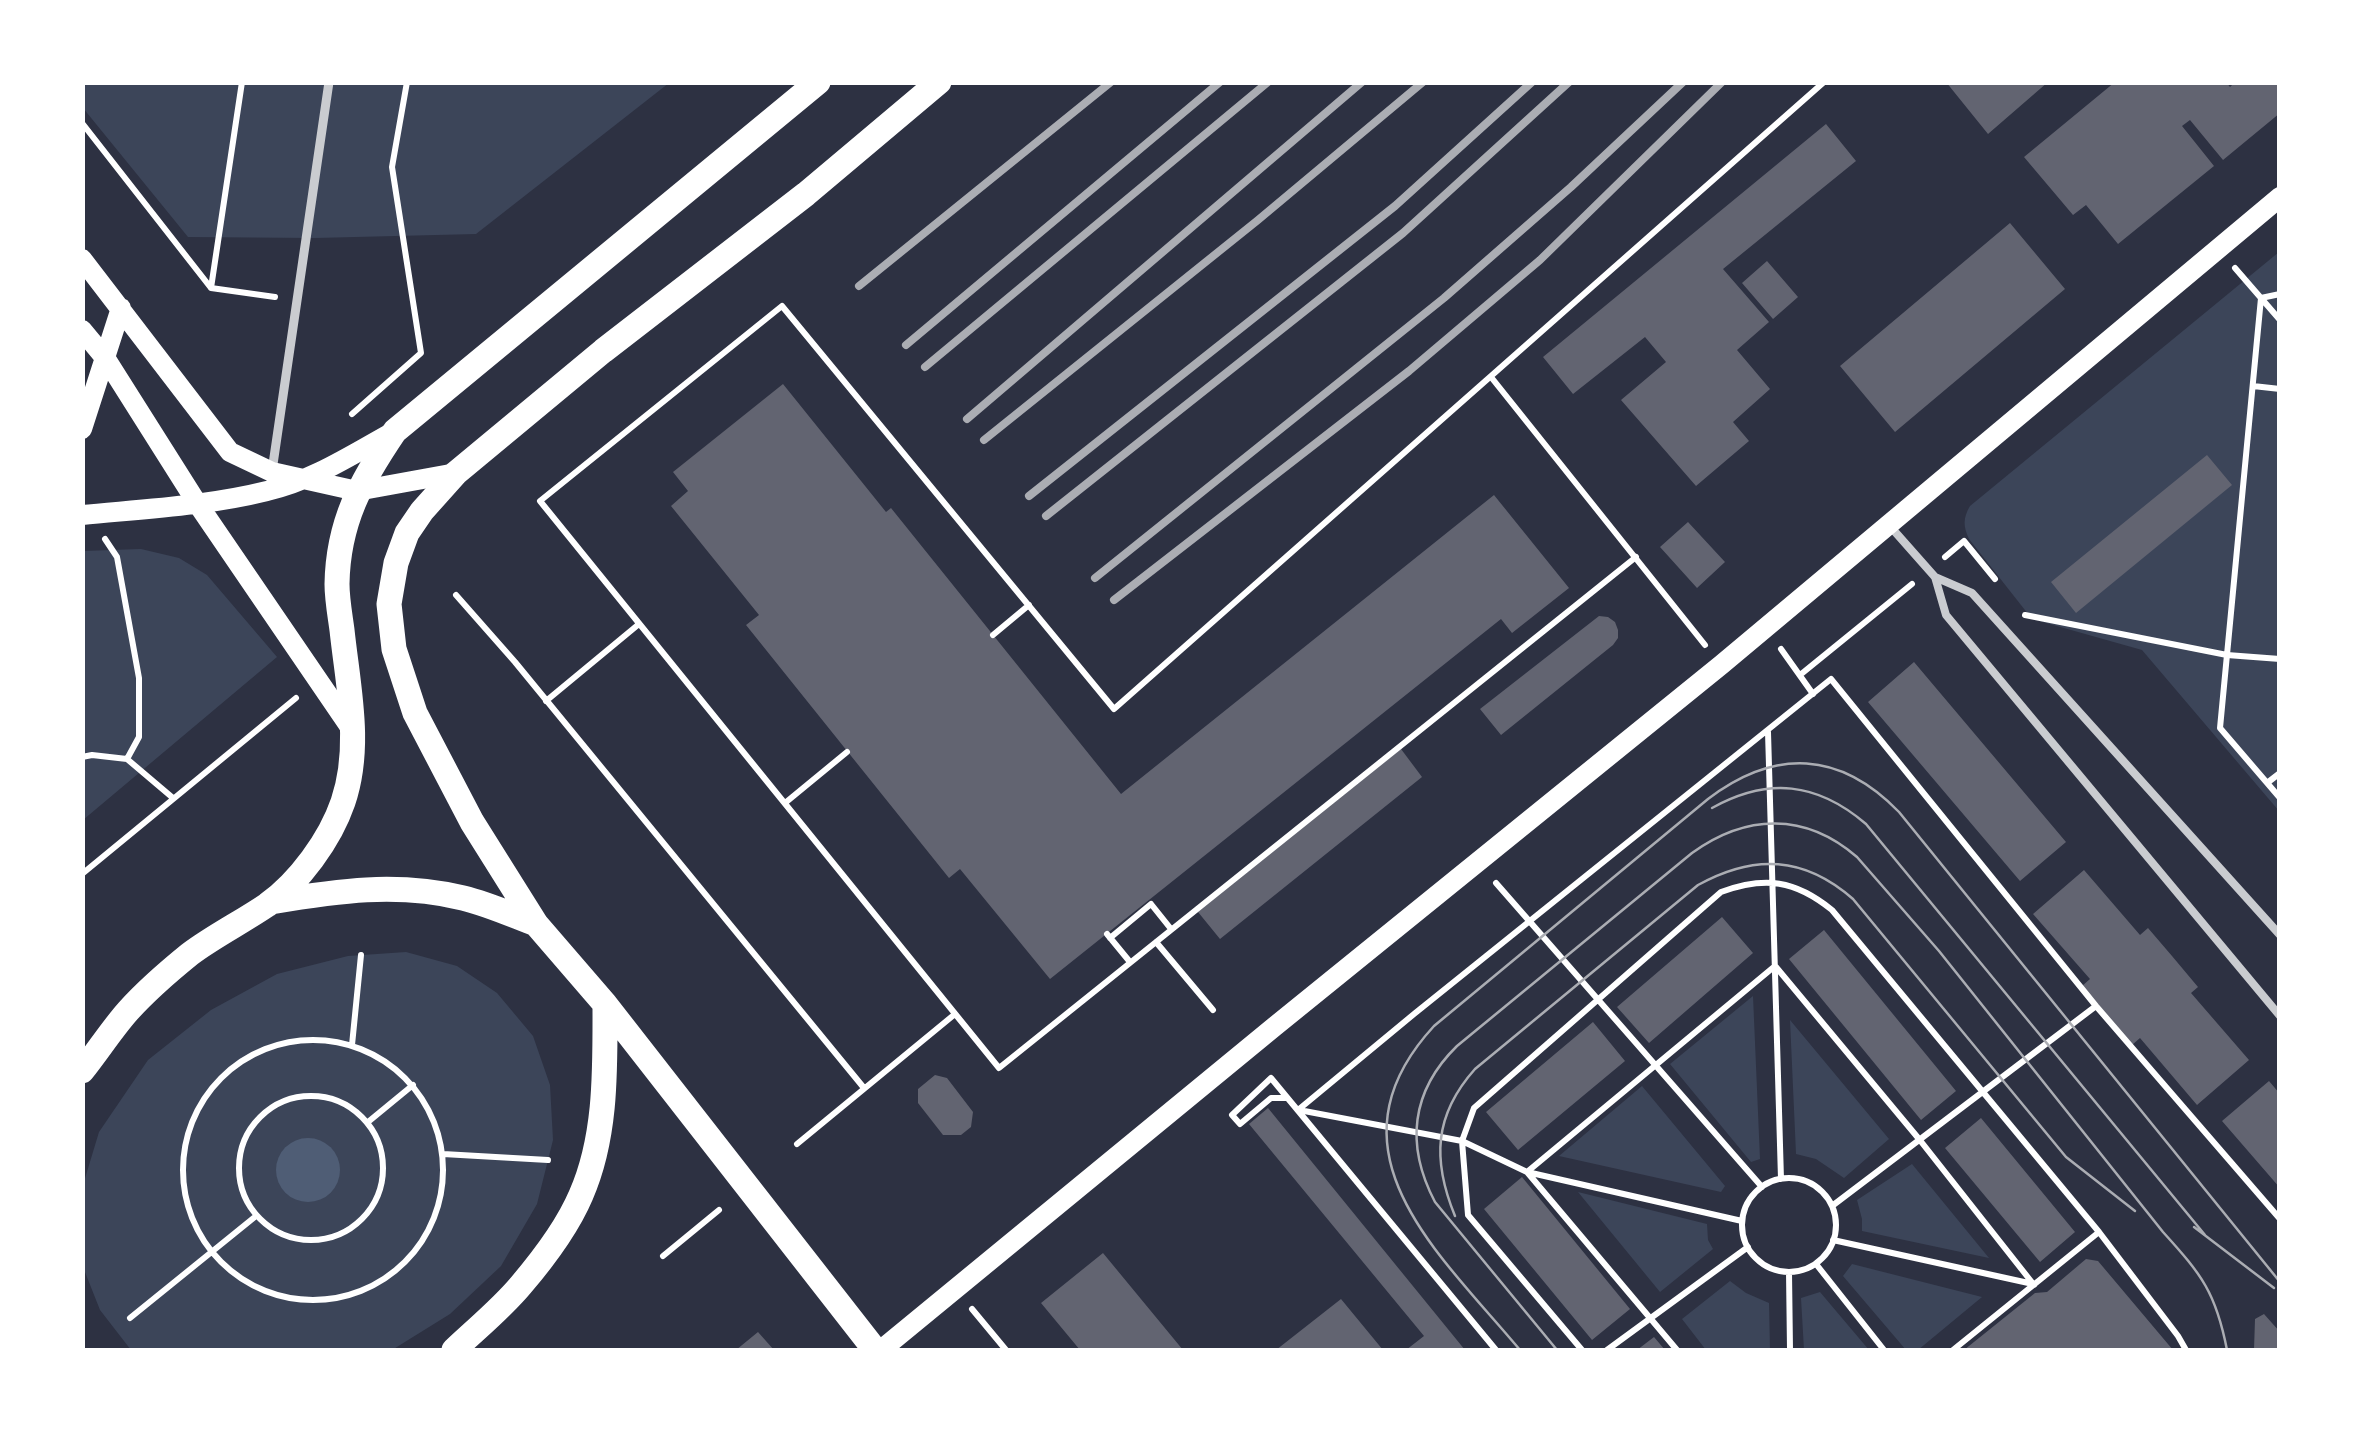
<!DOCTYPE html>
<style>
body{margin:0}
#map{position:relative;width:2362px;height:1433px;overflow:hidden;background:#2d3142;font-family:Manrope,sans-serif}
canvas{display:block}
.frame{position:absolute;inset:0;border:85px solid #fff;pointer-events:none}
</style>
<div id="map">
<canvas width="2362" height="1433"></canvas>
<div class="frame"></div>
</div>
<script>
const ctx = document.querySelector('canvas').getContext('2d');
ctx.lineJoin = 'round';
function paint(path, color) {
  ctx.fillStyle = color;
  ctx.fill(path, 'evenodd');
}
function stroke(path, color, width, dash) {
  ctx.strokeStyle = color;
  ctx.lineWidth = width;
  ctx.lineCap = dash ? 'butt' : 'round';
  ctx.setLineDash(dash || []);
  ctx.stroke(path);
}
const green = new Path2D(`
 M 82,83 L 669,83 L 476,234 L 315,238 L 188,237 L 83,108 Z
 M 2279,252 L 2279,811 L 2142,650 L 2032,619 L 1969,539 C 1963,526 1963,518 1970,506 Z
 M 141,549 L 179,558 L 207,575 L 277,657 L 83,820 L 83,551 Z
 M 406,952 L 457,966 L 497,993 L 533,1036 L 550,1085 L 553,1140 L 537,1204 L 501,1266 L 450,1314 L 392,1350 L 131,1350 L 100,1310 L 83,1267 L 83,1185 L 99,1132 L 148,1060 L 211,1010 L 277,974 L 348,956 Z
 M 1753,996 L 1760,1159 L 1751,1162 L 1670,1064 Z
 M 1790,1020 L 1889,1139 L 1844,1178 L 1816,1159 L 1796,1154 Z
 M 1642,1086 L 1725,1186 L 1721,1192 L 1559,1156 Z
 M 1912,1164 L 1989,1258 L 1862,1231 L 1862,1219 L 1857,1200 Z
 M 1578,1192 L 1707,1224 L 1708,1240 L 1713,1249 L 1660,1292 Z
 M 1852,1264 L 1982,1297 L 1918,1350 L 1906,1350 L 1843,1276 Z
 M 1730,1281 L 1746,1293 L 1769,1303 L 1770,1350 L 1706,1350 L 1682,1319 Z
 M 1820,1292 L 1869,1350 L 1804,1350 L 1801,1298 Z`);
const water = new Path2D(`
 M276 1170a32 32 0 1 1 64 0a32 32 0 1 1-64 0Z`);
const building = new Path2D(`
 M 1946,82 L 2048,82 L 1988,134 Z
 M 2115,82 L 2226,82 L 2230,87 L 2235,82 L 2280,82 L 2280,113 L 2223,160 L 2190,120 L 2182,126 L 2214,166 L 2118,244 L 2086,205 L 2073,215 L 2024,157 Z
 M 1826,124 L 1856,161 L 1723,269 L 1769,322 L 1737,350 L 1770,389 L 1733,422 L 1749,441 L 1696,486 L 1621,400 L 1666,362 L 1645,337 L 1573,394 L 1543,357 Z
 M 2010,223 L 2065,289 L 1895,432 L 1840,366 Z
 M 1767,261 L 1798,297 L 1773,319 L 1742,283 Z
 M 783,384 L 886,512 L 891,508 L 1121,794 L 1494,495 L 1569,588 L 1512,633 L 1501,619 L 1050,979 L 960,869 L 949,878 L 746,625 L 759,615 L 671,506 L 688,491 L 673,472 Z
 M 2207,455 L 2232,485 L 2076,613 L 2051,582 Z
 M 1688,522 L 1725,562 L 1697,588 L 1660,547 Z
 M 1599,616 L 1608,617 L 1615,622 L 1618,630 L 1618,638 L 1613,645 L 1501,735 L 1480,709 Z
 M 1914,662 L 2066,842 L 2020,881 L 1868,702 Z
 M 1401,749 L 1422,777 L 1220,939 L 1198,912 Z
 M 2084,870 L 2140,935 L 2148,928 L 2172,956 L 2198,987 L 2191,993 L 2249,1060 L 2197,1105 L 2140,1038 L 2132,1045 L 2082,986 L 2090,979 L 2033,914 Z
 M 1722,917 L 1753,953 L 1649,1043 L 1617,1007 Z
 M 1824,930 L 1956,1091 L 1921,1120 L 1789,959 Z
 M 1593,1022 L 1625,1061 L 1518,1150 L 1486,1112 Z
 M 935,1075 L 947,1078 L 973,1112 L 971,1127 L 961,1135 L 943,1135 L 918,1103 L 918,1089 Z
 M 2269,1081 L 2280,1094 L 2280,1188 L 2222,1121 Z
 M 1268,1108 L 1465,1350 L 1406,1350 L 1424,1336 L 1249,1124 Z
 M 1981,1118 L 2075,1232 L 2040,1262 L 1945,1148 Z
 M 1522,1177 L 1630,1309 L 1592,1340 L 1484,1209 Z
 M 1103,1253 L 1183,1350 L 1080,1350 L 1041,1303 Z
 M 2086,1259 L 2098,1261 L 2173,1350 L 1964,1350 L 2035,1293 L 2047,1292 Z
 M 1341,1299 L 1383,1350 L 1276,1350 Z
 M 2264,1314 L 2280,1332 L 2280,1350 L 2254,1350 L 2255,1319 Z
 M 758,1332 L 774,1350 L 736,1350 Z
 M 1654,1337 L 1665,1350 L 1637,1350 Z`);
const path = new Path2D(`
 M 82,123 L 211,288 L 275,297
 M 2235,268 L 2280,320
 M 211,288 L 242,82
 M 2280,294 L 2261,298 L 2220,728 L 2280,798
 M 1491,377 L 1705,645
 M 2253,386 L 2280,389
 M 352,414 L 421,353 L 392,167 L 407,82
 M 105,539 L 117,557 L 139,678 L 139,737 L 127,759
 M 1636,557 L 999,1068 L 540,501 L 782,306 L 1114,709 L 1824,82
 M 1945,557 L 1964,541 L 1995,579
 M 456,595 L 515,662 L 864,1088
 M 2025,615 L 2227,655 L 2280,659
 M 993,635 L 1029,605
 M 1781,649 L 1813,694
 M 1800,675 L 1912,584
 M 546,701 L 639,624
 M 1768,732 L 1781,1179
 M 82,757 L 92,755 L 127,759 L 173,798
 M 2267,783 L 2280,773
 M 785,803 L 847,752
 M 82,874 L 296,698
 M 1496,883 L 1762,1187
 M 1107,934 L 1130,962
 M 1110,938 L 1151,904 L 1171,929
 M 1156,942 L 1213,1010
 M 1776,967 L 1919,1139 L 2034,1285
 M183 1170a130 130 0 1 1 260 0a130 130 0 1 1-260 0Z
 M 352,1045 L 361,955
 M239 1168a72 72 0 1 1 144 0a72 72 0 1 1-144 0Z
 M 1287,1098 L 1271,1098 L 1240,1124 L 1232,1115 L 1271,1078 L 1496,1350
 M 1298,1110 L 1414,1014 L 1831,679 L 2096,1006 L 2280,1219
 M 1299,1110 L 1462,1141 L 1527,1172 L 1742,1221
 M 368,1122 L 413,1085
 M 797,1144 L 955,1014
 M 443,1154 L 548,1160
 M1742 1225a47 47 0 1 1 94 0a47 47 0 1 1-94 0Z
 M 1832,1206 L 2096,1006
 M 1833,1240 L 2033,1284
 M 663,1256 L 719,1210
 M 1816,1264 L 1884,1350
 M 1789,1272 L 1790,1350
 M 972,1309 L 1006,1350
 M 130,1318 L 256,1216
 M 1582,1350 L 1468,1215 L 1462,1141 L 1474,1108 L 1721,892 C 1765,876 1795,880 1832,910 L 2099,1232 L 2178,1336 L 2186,1350
 M 1607,1350 L 1748,1247
 M 1677,1350 L 1527,1172 L 1775,966
 M 1953,1350 L 2099,1232`);
const service = new Path2D(`
 M 1889,525 L 1935,577 L 1946,615 L 2280,1016
 M 1935,577 L 1972,593 L 2280,935`);
const pedestrian = new Path2D(`
 M 272,471 L 329,82`);
const secondary = new Path2D(`
 M 82,259 L 230,452 L 272,472 L 357,491 L 456,473
 M 82,330 L 106,359 L 197,503 L 352,730
 M 82,429 L 121,308
 M 82,515 C 144,509 207,506 267,491 C 312,481 353,454 393,432
 M 881,1350 L 1274,1027 L 1721,665 L 2280,197`);
const primary = new Path2D(`
 M 271,902 C 337,891 396,882 463,898 C 488,904 512,915 536,924
 M 82,1071 C 98,1051 112,1029 128,1011 C 146,991 169,971 190,954 C 214,936 242,922 267,905 C 299,882 330,840 343,802 C 362,746 348,687 342,630 C 340,615 337,599 337,584 C 338,522 361,481 395,431 L 818,82
 M 454,1350 C 476,1329 501,1309 521,1285 C 544,1258 567,1228 581,1195 C 607,1136 605,1068 605,1004
 M 875,1350 L 605,1004 L 536,924 L 472,822 L 415,713 L 394,649 L 389,604 L 396,563 L 407,533 L 422,511 L 456,473 L 603,351 L 806,194 L 939,82`);
const tram = new Path2D(`
 M 1712,808 C 1768,777 1817,782 1866,824 L 2205,1235
 M 1455,1216 C 1432,1160 1434,1115 1475,1069 L 1698,885 C 1754,854 1804,856 1853,899 L 2066,1157 L 2135,1211
 M 2194,1227 L 2274,1288
 M 1520,1350 C 1439,1253 1319,1151 1434,1026 L 1708,799 C 1775,748 1840,751 1899,812 L 2280,1282
 M 1557,1350 L 1435,1202 C 1405,1145 1411,1091 1457,1046 L 1692,853 C 1746,814 1805,812 1857,857 L 1939,951 L 2163,1232 C 2202,1275 2216,1293 2227,1350`);
const rail = new Path2D(`
 M 859,286 L 1111,82
 M 906,345 L 1220,82
 M 925,367 L 1268,82
 M 967,419 L 1362,82
 M 984,440 L 1258,220 L 1423,82
 M 1029,496 L 1395,206 L 1532,82
 M 1046,516 L 1403,233 L 1569,82
 M 1095,578 L 1444,298 L 1571,187 L 1683,82
 M 1114,600 L 1409,371 L 1540,260 L 1722,82`);
paint(green, '#3c4559');
paint(water, '#4f5d75');
paint(building, '#626471');
stroke(path, '#fff', 6);
stroke(service, '#caccd0', 8);
stroke(pedestrian, '#caccd0', 9);
stroke(secondary, '#fff', 20);
stroke(primary, '#fff', 25);
stroke(tram, '#abadb3', 2.5);
stroke(rail, '#abadb3', 8);
</script>
